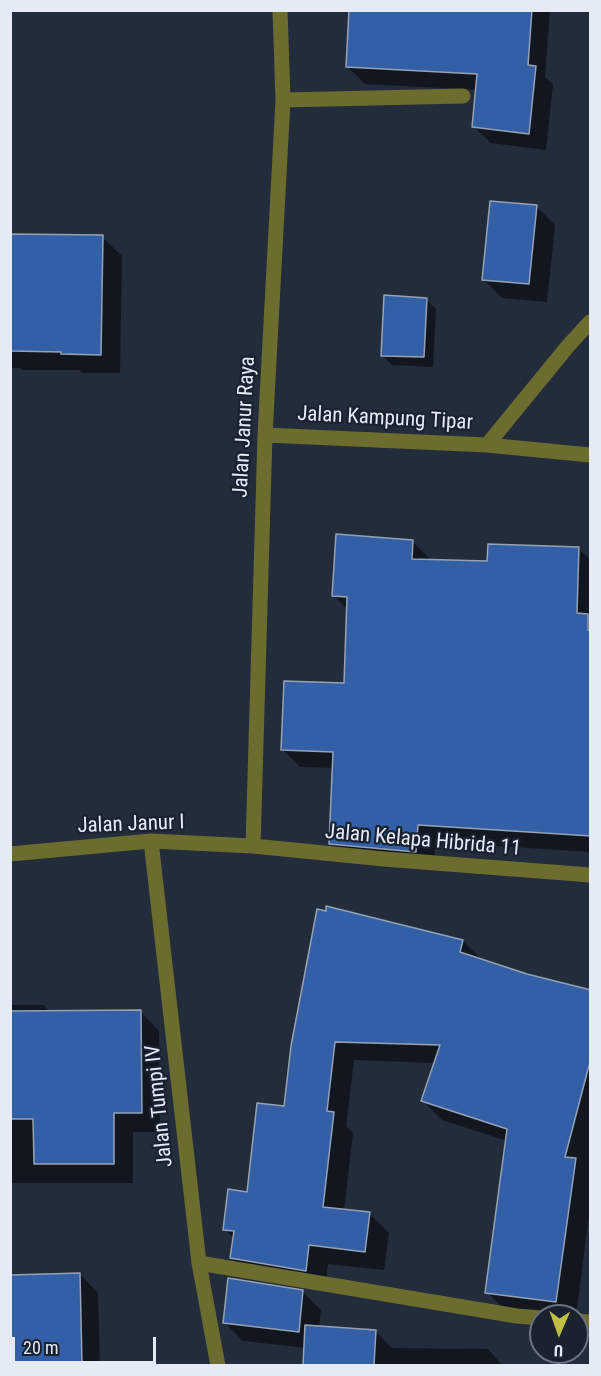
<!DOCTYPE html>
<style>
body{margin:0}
#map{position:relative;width:601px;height:1376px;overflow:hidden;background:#232c3a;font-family:"Roboto Condensed",sans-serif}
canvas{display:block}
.frame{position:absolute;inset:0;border:12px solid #e5ebf5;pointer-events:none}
.north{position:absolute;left:529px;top:1304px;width:60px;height:60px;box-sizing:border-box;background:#1a2230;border:2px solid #6b727f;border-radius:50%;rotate:182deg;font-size:16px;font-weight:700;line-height:24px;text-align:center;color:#e5ebf5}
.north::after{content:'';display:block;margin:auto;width:21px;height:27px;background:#bfbe42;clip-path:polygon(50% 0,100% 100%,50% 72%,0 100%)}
.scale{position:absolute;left:12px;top:1337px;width:144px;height:27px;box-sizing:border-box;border:3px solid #e5ebf5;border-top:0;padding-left:8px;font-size:18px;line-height:21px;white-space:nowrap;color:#e5ebf5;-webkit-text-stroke:4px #1a2230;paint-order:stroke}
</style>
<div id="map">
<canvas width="601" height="1376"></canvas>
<div class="frame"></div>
<div class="north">U</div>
<div class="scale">20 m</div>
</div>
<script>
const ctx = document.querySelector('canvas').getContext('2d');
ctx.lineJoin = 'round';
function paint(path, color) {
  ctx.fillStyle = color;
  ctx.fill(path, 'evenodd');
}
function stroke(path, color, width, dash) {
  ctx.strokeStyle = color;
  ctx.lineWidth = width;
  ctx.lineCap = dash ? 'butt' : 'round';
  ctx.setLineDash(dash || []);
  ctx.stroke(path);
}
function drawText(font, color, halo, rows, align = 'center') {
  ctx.font = font + ' "Roboto Condensed",sans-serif';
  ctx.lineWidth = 4.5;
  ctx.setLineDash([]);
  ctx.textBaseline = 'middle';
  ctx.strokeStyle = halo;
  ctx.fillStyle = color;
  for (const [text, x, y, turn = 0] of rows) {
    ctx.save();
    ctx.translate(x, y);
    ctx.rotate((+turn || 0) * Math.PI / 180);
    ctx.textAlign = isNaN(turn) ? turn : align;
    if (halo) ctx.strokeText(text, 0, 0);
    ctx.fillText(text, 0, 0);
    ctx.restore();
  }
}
const shadow = new Path2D(`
 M 351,10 L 550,10 L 545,77 L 553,84 L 546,150 L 491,143 L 473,126 L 477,90 L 365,84 L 348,67 Z
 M 536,206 L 555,225 L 547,302 L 502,298 L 484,280 Z
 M 10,236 L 102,237 L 122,256 L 120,373 L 82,373 L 79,370 L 22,370 L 20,368 L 10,368 Z
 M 426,299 L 436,309 L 433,367 L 392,365 L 382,355 Z
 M 412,541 L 430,559 L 430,561 L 489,563 L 579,549 L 590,560 L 590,852 L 435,842 L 434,869 L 348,861 L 330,843 L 334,768 L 300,767 L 282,749 L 345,685 L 348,610 L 333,595 Z
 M 463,941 L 483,961 L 527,975 L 590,992 L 590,1207 L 576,1316 L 542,1316 L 506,1311 L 487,1292 L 507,1141 L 442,1120 L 423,1101 L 435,1063 L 354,1060 L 346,1126 L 353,1133 L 344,1211 L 369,1213 L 389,1233 L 384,1270 L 328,1264 L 325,1289 L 251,1277 L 232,1258 L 234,1239 L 225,1229 L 248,1193 L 285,1108 L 292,1046 Z
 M 10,1005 L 43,1005 L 51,1012 L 140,1011 L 159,1031 L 160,1132 L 133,1132 L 133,1183 L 10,1183 Z
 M 80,1274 L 98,1293 L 100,1366 L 10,1366 L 10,1277 Z
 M 303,1292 L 321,1310 L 319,1328 L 375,1331 L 391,1347 L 390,1348 L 488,1349 L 503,1366 L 305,1366 L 306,1348 L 243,1341 L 225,1323 Z`);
const building = new Path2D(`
 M 349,10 L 532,10 L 528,65 L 536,66 L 529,134 L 472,127 L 477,74 L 346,67 Z
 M 490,201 L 537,205 L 529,284 L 482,280 Z
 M 10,234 L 103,235 L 101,355 L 61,354 L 61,352 L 10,351 Z
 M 384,295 L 427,298 L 424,357 L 381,356 Z
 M 336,534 L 413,540 L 412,559 L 487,561 L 488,544 L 579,547 L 577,613 L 588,614 L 588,630 L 591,631 L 591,836 L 418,825 L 416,852 L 329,844 L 333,752 L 281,750 L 284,681 L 344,683 L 347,597 L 332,596 Z
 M 326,906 L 463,940 L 460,952 L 527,974 L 591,990 L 591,1058 L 565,1157 L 576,1158 L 556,1302 L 485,1293 L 507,1129 L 421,1101 L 440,1045 L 335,1042 L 327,1111 L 334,1112 L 323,1207 L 370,1212 L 365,1252 L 309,1245 L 306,1271 L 230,1258 L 234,1231 L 223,1230 L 228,1189 L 247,1192 L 257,1103 L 284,1106 L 291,1046 L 317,909 L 326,911 Z
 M 141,1010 L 142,1113 L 114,1113 L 114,1164 L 34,1164 L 33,1119 L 11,1119 L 10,1011 Z
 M 80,1273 L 82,1365 L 10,1365 L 10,1275 Z
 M 228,1278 L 303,1290 L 299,1332 L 223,1323 Z
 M 305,1325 L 376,1330 L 374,1365 L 303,1365 Z`);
const minor = new Path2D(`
 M 283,100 L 463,96
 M 265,435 L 487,445 L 568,346 L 590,322
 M 487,445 L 590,455
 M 151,841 L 199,1263 L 218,1366
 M 253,846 L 265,435 L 283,100 L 280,10
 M 10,854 L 151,841 L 253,846 L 384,859 L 590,875
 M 199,1263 L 517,1316 L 541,1318
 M 577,1321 L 590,1322`);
const streetNames = [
 ["Jalan Kampung Tipar",385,419,3],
 ["Jalan Janur Raya",245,427,-87],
 ["Jalan Janur I",131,825,-2],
 ["Jalan Kelapa Hibrida 11",423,841,5],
 ["Jalan Tumpi IV",160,1106,-96]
];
paint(shadow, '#0007');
paint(building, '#325fa6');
stroke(building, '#96a2b4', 1.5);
stroke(minor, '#6c6c2f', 15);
drawText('21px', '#e5ebf5', '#1a2230', streetNames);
</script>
